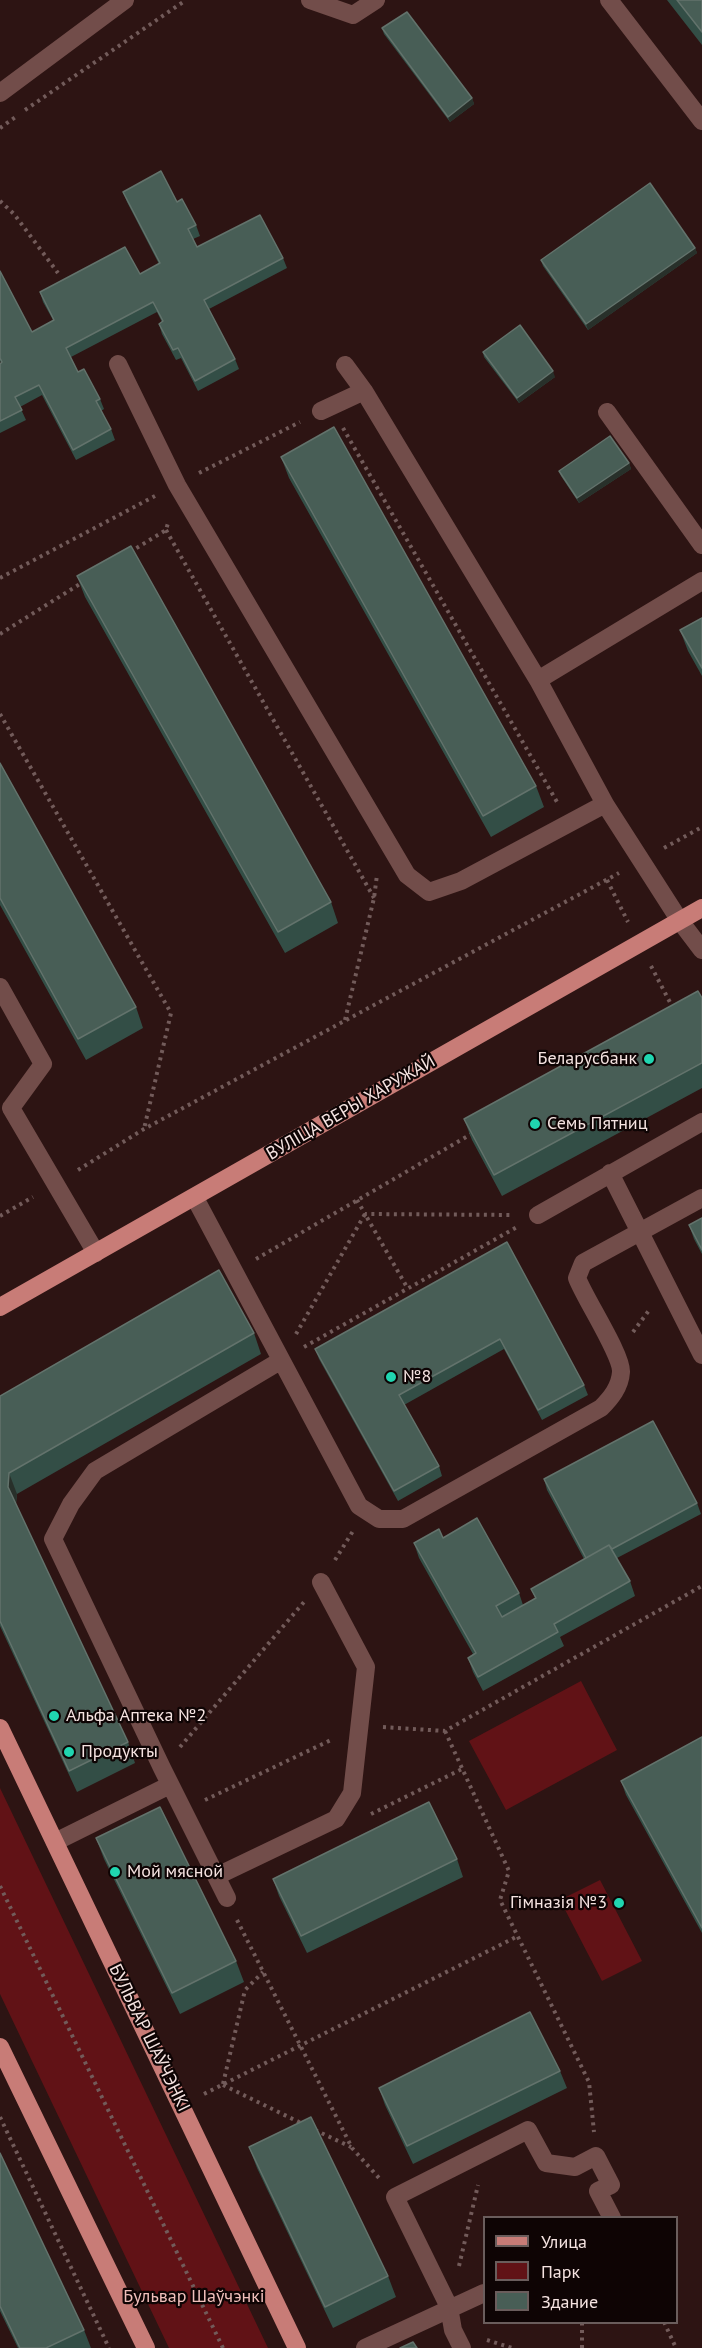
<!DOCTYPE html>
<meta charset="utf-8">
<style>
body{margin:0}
#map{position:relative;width:702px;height:2348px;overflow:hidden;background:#2d1413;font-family:"PT Sans",sans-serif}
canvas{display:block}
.legend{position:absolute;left:483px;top:2216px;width:195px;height:108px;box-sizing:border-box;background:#0e0404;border:2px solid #6a5d5c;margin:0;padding:8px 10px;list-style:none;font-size:18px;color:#f5e3e1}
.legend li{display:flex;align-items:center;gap:12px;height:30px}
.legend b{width:30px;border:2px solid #6a5d5c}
</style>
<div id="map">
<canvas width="702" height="2348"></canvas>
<ul class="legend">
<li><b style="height:8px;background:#c87c77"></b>Улица</li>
<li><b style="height:16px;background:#611216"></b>Парк</li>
<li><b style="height:16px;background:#485e56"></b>Здание</li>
</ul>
</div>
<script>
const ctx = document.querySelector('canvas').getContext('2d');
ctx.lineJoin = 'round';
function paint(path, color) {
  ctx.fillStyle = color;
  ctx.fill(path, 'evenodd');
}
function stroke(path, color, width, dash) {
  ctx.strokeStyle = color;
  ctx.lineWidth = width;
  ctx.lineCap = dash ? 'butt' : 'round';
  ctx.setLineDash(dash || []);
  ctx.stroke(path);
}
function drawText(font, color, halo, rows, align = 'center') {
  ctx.font = font + ' "PT Sans",sans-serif';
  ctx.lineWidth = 4.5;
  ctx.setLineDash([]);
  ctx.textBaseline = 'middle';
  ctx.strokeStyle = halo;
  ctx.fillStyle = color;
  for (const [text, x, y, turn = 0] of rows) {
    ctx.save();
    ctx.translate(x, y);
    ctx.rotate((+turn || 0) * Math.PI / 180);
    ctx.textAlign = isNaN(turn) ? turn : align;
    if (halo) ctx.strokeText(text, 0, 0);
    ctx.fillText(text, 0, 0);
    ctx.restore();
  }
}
const green = new Path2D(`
 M 581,1681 L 617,1750 L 506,1810 L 469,1741 Z
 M 0,1788 L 268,2348 L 169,2348 L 0,1994 Z
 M 600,1880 L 642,1961 L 602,1981 L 560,1900 Z`);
const path = new Path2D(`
 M 25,110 L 186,0
 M 0,128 L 17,116
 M 0,201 L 14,214 L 58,273
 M 343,428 L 557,802
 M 199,473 L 300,422
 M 166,530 L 374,898
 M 130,552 L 166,530 L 168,523
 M 0,578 L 155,496
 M 0,634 L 83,582
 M 0,714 L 171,1013 L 144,1129
 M 664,848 L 702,827
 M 607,880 L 628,922
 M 651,966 L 674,1010
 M 345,1020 L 374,898 L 377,875
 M 78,1170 L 144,1129 L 619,873
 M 357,1200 L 365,1214 L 513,1215
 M 0,1216 L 33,1197
 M 256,1259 L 473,1133
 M 633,1332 L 650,1309
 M 296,1334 L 365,1214 L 408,1289
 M 304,1347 L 517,1227
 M 335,1560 L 353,1531
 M 383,1727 L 445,1731 L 702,1586
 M 445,1731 L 509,1871 L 500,1900 L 589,2082 L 594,2132
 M 180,1747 L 304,1602
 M 205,1800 L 331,1740
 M 371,1814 L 462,1769
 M 0,1886 L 223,2348
 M 237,1920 L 352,2148 L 379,2178
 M 223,2084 L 245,1990 L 263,1972
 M 223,2085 L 303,2124
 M 204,2094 L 518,1936
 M 0,2117 L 109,2348
 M 315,2130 L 351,2147
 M 459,2266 L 478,2185
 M 664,2322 L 676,2348
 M 487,2340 L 512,2348
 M 582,2348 L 582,2322`);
const minor = new Path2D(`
 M 310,0 L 353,15 L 376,0
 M 609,0 L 702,121
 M 0,93 L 125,0
 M 118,364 L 177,485 L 407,875 L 429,892 L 461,881 L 605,804
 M 364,391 L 538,680
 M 321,411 L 364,391 L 345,365
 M 607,412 L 702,545
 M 702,581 L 538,680 L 605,804 L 680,921 L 702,950
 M 0,987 L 43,1064 L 11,1108
 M 11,1108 L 96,1253
 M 610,1173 L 702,1355
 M 195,1198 L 359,1506 L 379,1519 L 403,1519 L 601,1408 C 611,1398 620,1387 621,1372 C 622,1355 585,1299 577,1278 L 583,1263 L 702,1198
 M 538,1215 L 702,1122
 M 55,1842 L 170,1785
 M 217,1876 L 336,1819 L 352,1793 L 366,1667 L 321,1582
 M 227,1898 L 162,1768 L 53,1539 L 71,1504 L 95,1471 L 280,1361
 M 365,2348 L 484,2293
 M 462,2348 L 453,2330 L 449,2307 L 395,2197 L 528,2130 L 546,2163 L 575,2167 L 596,2156 L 611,2185 L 598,2191 L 612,2218`);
const major = new Path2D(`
 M 0,1307 L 702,908
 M 0,1728 L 297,2348
 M 0,2047 L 146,2348`);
const wall = new Path2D(`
 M 667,0 L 702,0 L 702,45 Z
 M 382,28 L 472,98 L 474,104 L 450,122 L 384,34 Z
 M 123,192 L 177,202 L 196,225 L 200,236 L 193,239 L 197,247 L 283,258 L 287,268 L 209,309 L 235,359 L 239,369 L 198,391 L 181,358 L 176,360 L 162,334 L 159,324 L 162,322 L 157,312 L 71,357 L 78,372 L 100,399 L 104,409 L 101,411 L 111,429 L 115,440 L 76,460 L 42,395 L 20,407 L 26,420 L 0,433 L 0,364 L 1,363 L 0,361 L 0,271 L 32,332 L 53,320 L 43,302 L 40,292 L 140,274 L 159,264 L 127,202 Z
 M 695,248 L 697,253 L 588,330 L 543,266 L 541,260 Z
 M 483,352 L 555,377 L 519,403 L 484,357 Z
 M 281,457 L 536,786 L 544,807 L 491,837 L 289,478 Z
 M 629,463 L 631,469 L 579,503 L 561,476 L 559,471 Z
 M 77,576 L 331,902 L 338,923 L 285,953 L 85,597 Z
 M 702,618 L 702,676 L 688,651 L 680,630 Z
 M 0,763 L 136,1007 L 143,1028 L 86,1060 L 0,905 Z
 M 702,998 L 702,1088 L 502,1196 L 472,1140 L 464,1119 Z
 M 702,1218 L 702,1254 L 694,1239 L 689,1225 Z
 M 507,1242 L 584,1385 L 588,1395 L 542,1420 L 504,1349 L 404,1405 L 439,1466 L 442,1476 L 398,1501 L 319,1359 L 315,1349 Z
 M 254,1333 L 261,1354 L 17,1494 L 16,1504 L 128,1742 L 135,1763 L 77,1792 L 0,1626 L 0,1396 Z
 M 544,1479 L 697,1503 L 701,1514 L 617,1558 L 630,1581 L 635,1596 L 560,1637 L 564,1646 L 483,1691 L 473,1672 L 468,1658 L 473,1654 L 419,1558 L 414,1543 L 443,1538 L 519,1593 L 523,1605 L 535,1598 L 531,1589 L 584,1559 L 547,1490 Z
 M 702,1737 L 702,1933 L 626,1795 L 621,1781 Z
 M 96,1838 L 236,1961 L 244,1982 L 180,2014 L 104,1859 Z
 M 457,1859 L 463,1877 L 307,1953 L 279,1896 L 273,1879 Z
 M 560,2071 L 567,2088 L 413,2164 L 385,2105 L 379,2088 Z
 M 249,2147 L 388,2276 L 396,2297 L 333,2328 L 257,2168 Z
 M 0,2153 L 84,2330 L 91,2348 L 18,2348 L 0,2311 Z`);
const shadedWall = new Path2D(`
 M 472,98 L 474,104 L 450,122 L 448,117 Z
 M 695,248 L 697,253 L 588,330 L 586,324 Z
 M 553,371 L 555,377 L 519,403 L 517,398 Z
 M 629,463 L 631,469 L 579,503 L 577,498 Z
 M 9,1473 L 17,1494 L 15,1508 L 8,1487 Z`);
const building = new Path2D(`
 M 677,0 L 702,0 L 702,32 Z
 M 407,12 L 472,98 L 448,117 L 382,28 Z
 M 161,171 L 177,202 L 182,199 L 196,225 L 188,229 L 197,247 L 260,215 L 283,258 L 204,300 L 235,359 L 195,381 L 178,348 L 173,350 L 159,324 L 163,321 L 153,302 L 66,348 L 78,372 L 84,369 L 100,399 L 96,401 L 111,429 L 73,450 L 39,385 L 15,397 L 22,410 L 0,421 L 0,364 L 2,362 L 0,358 L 0,271 L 32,332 L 54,320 L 40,292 L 125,247 L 140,274 L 160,263 L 123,192 Z
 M 650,183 L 695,248 L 586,324 L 541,260 Z
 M 520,325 L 553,371 L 517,398 L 483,352 Z
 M 334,427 L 536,786 L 483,816 L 281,457 Z
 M 610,436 L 629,463 L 577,498 L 559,471 Z
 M 131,546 L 331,902 L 278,932 L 77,576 Z
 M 702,618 L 702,668 L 680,630 Z
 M 0,763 L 136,1007 L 78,1039 L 0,898 Z
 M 698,991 L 702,998 L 702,1063 L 494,1175 L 464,1119 Z
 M 702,1218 L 702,1250 L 689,1225 Z
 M 507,1242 L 584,1385 L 538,1410 L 500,1339 L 399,1395 L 439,1466 L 394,1491 L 315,1349 Z
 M 219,1270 L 254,1333 L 9,1473 L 8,1487 L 128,1742 L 69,1771 L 0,1621 L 0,1396 Z
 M 653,1421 L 697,1503 L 612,1549 L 609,1545 L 586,1558 L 544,1479 Z
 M 477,1518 L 519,1593 L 496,1606 L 502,1617 L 536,1598 L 531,1589 L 609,1545 L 630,1581 L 554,1624 L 558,1632 L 478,1677 L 468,1658 L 476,1653 L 414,1543 L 439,1529 L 443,1538 Z
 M 702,1737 L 702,1928 L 621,1781 Z
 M 429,1802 L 457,1859 L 301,1936 L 273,1879 Z
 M 160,1807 L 236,1961 L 172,1993 L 96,1838 Z
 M 530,2012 L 560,2071 L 407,2146 L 379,2088 Z
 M 311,2117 L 388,2276 L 325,2307 L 249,2147 Z
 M 0,2153 L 84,2330 L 46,2348 L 20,2348 L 0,2306 Z
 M 413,2342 L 417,2348 L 400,2348 Z`);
const markers = [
 [649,1059,6,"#20d5b0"],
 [535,1124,6,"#20d5b0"],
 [391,1377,6,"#20d5b0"],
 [54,1716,6,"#20d5b0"],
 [69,1752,6,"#20d5b0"],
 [115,1872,6,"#20d5b0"],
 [619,1903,6,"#20d5b0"]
];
const poiNames = [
 ["Беларусбанк",637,1059,"right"],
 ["Семь Пятниц",547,1124],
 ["№8",403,1377],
 ["Альфа Аптека №2",66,1716],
 ["Продукты",81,1752],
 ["Мой мясной",127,1872],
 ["Гімназія №3",607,1903,"right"]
];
const streetNames = [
 ["ВУЛІЦА ВЕРЫ ХАРУЖАЙ",351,1108,-30],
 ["БУЛЬВАР ШАЎЧЭНКІ",149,2038,64]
];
const parkNames = [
 ["Бульвар Шаўчэнкі",194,2297]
];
paint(green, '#611216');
stroke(path, '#725b5a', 4, [3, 4.5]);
stroke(minor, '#724d4a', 18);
stroke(major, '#c87c77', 18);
paint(wall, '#334e46');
paint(shadedWall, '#28302a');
paint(building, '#485e56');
stroke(building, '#63736c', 1.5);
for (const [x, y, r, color] of markers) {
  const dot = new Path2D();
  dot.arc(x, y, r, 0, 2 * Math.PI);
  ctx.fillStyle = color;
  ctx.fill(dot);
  stroke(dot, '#0e0404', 2);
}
drawText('18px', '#f5e3e1', '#0e0404', poiNames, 'left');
drawText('18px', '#f5e3e1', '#0e0404', streetNames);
drawText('18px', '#f0bfbb', '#0e0404', parkNames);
</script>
